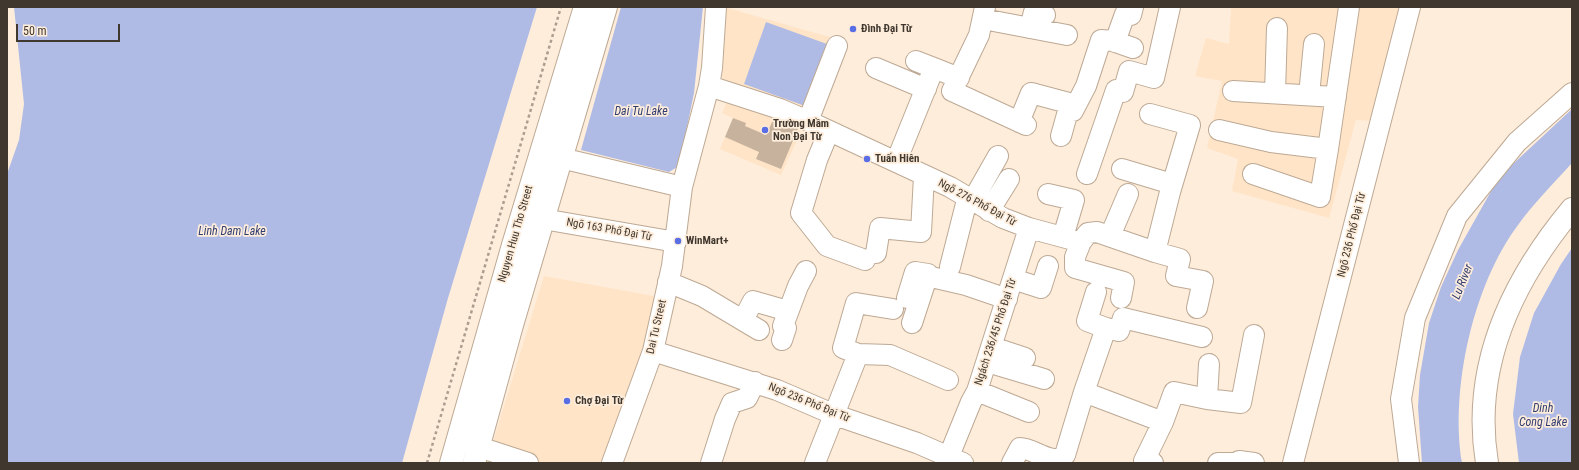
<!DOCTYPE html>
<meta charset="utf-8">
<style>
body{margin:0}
#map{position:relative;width:1579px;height:470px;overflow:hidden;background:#feeddb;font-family:"Roboto Condensed",sans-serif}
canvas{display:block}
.frame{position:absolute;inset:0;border:8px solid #40382f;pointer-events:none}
.scale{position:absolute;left:16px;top:24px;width:104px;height:18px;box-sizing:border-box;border:2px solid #40382f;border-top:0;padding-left:5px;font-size:12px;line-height:14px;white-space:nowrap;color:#40382f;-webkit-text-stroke:3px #feeddb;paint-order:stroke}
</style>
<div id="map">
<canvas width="1579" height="470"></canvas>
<div class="frame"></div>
<div class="scale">50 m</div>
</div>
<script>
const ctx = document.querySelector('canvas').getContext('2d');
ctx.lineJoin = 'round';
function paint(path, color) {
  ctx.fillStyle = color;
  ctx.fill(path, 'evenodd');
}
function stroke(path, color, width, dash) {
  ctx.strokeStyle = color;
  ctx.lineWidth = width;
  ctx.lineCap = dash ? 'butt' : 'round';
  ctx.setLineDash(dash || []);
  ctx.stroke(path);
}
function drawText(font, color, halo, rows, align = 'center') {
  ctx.font = font + ' "Roboto Condensed",sans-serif';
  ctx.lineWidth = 3.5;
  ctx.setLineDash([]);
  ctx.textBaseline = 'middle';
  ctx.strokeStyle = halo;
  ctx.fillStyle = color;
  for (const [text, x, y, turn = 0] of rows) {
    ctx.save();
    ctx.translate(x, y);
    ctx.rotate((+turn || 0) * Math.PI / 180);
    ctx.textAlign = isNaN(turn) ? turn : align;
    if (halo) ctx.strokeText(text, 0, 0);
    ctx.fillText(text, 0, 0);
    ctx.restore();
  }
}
const built = new Path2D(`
 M 724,7 L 833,38 L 806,113 L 722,80 Z
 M 1231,7 L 1399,7 L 1375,121 L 1356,120 L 1329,218 L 1232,191 L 1238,159 L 1207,148 L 1222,81 L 1195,76 L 1206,38 L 1229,44 Z
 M 732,91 L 805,123 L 781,175 L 720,149 L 733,118 L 722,113 Z
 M 544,276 L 659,297 L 646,354 L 604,463 L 539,463 L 491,448 Z`);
const water = new Path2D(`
 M 14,7 L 537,7 L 448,298 L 402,463 L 7,463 L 7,174 L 19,140 L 24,104 Z
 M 621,7 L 703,7 L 694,93 L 679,166 L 669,172 L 581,150 Z
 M 766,22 L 827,44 L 805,106 L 744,84 Z
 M 1572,109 L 1572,163 C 1554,183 1534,203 1518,225 C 1473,285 1450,389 1462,463 L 1422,463 L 1418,407 L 1420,375 L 1429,323 L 1441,287 L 1458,250 L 1499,177 Z
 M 1572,248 L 1572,463 L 1519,463 L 1513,414 L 1520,357 L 1534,313 L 1561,264 Z`);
const building = new Path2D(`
 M 776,114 L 800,124 L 781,169 L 756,159 L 759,152 L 725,137 L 733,118 L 746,123 L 745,126 L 766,135 Z`);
const path = new Path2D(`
 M 427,463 L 561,7`);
const minor = new Path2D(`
 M 985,7 L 979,35 L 952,91 L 1026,125
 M 983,19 L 1067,35
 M 1030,28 L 1034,12 L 1045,15
 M 1115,42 L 1125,14 L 1131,15 L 1133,7
 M 916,61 L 934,68
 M 876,68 L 926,89
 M 709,86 L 780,109 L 808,121 L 950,187 L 1003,218 L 1029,228 L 1081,242 L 1088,233 L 1097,232 L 1155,252 L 1180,259 L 1176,276 L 1203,281 L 1197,308
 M 1233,91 L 1336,97
 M 1275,93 L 1277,28
 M 1309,95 L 1314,44
 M 1150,114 L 1190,125 L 1170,192 L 1155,252
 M 808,121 L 837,46
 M 1019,122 L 1031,93 L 1076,105
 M 1219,130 L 1271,142 L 1328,149 L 1349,7
 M 829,131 L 817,160 L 801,213 L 827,246 L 865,260
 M 1061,136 L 1068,111 L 1073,111 L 1086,86 L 1101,40 L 1113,41 L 1133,48
 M 561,158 L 682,187
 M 896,162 L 934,68 L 959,78
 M 1122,169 L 1172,184
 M 1087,174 L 1116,90 L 1123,92 L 1129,71 L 1154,78 L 1170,7
 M 1253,174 L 1320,197 L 1328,149
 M 1048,194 L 1074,200 L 1063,237
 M 973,200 L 998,156
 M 989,211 L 1009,179
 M 543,219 L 676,242
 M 1110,236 L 1128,194
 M 1081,242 L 1075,257 L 1075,268 L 1124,282 L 1121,298
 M 876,253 L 880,228 L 921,232 L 924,176
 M 950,267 L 968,196
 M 927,276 L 966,285 L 1007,299
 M 1013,279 L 1041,288 L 1048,266
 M 668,282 L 702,296 L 759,330
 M 1096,292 L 1087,321 L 1106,328
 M 907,298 L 915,272 L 928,274 L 912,323
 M 743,320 L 753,301 L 788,311
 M 782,340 L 786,328 L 783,326 L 798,286 L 806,271
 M 992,347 L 1025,358
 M 653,351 L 777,390 L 835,415 L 917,443 L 963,463
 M 858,354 L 843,348 L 856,303 L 893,309
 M 987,362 L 1044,379
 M 977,391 L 1029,412
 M 1084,392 L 1106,328 L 1119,331 L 1123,318 L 1202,337
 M 1207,399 L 1209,364
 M 479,447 L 528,463
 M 949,456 L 971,402 L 977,391 L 1029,228
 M 612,463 L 653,351 L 672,266 L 682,187 L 709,86 L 712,68 L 716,7
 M 711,463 L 725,419 L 732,403 L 747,398 L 755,382
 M 815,463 L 858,354 L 890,355 L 948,380
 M 1012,463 L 1020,448 C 1034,448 1052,467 1065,455 L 1084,392 L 1163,422 L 1174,392 L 1207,399 L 1241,403 L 1254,335
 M 1153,463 L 1144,461 L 1163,422
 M 1218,463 L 1235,463
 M 1239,463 L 1239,461 L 1254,463
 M 1293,463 L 1410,7
 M 1409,463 L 1401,399 L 1415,318 L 1457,216 L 1517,142 L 1572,93`);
const major = new Path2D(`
 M 451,463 L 513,245 L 585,7
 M 474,463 L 512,325 L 606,7
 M 1487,463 C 1471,366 1512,281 1572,209`);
const markers = [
 [853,29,4,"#596ee4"],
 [765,130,4,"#596ee4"],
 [867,159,4,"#596ee4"],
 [678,241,4,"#596ee4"],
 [567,401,4,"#596ee4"]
];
const poiNames = [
 ["Đình Đại Từ",861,29],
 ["Trường Mầm",773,124],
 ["Non Đại Từ",773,137],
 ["Tuấn Hiên",875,159],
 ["WinMart+",686,241],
 ["Chợ Đại Từ",575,401]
];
const streetNames = [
 ["Ngõ 276 Phố Đại Từ",977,203,28],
 ["Ngõ 163 Phố Đại Từ",609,230,10],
 ["Nguyen Huu Tho Street",516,234,-74],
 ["Ngõ 236 Phố Đại Từ",1352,235,-76],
 ["Dai Tu Street",657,327,-77],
 ["Ngách 236/45 Phố Đại Từ",996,332,-72],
 ["Ngõ 236 Phố Đại Từ",809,403,22]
];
const waterNames = [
 ["Dai Tu Lake",641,112],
 ["Linh Dam Lake",232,232],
 ["Lu River",1463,282,-68],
 ["Dinh",1543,409],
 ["Cong Lake",1543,423]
];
paint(built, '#ffe4c7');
paint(water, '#afbbe5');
paint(building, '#c6b29d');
stroke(minor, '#bda994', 22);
stroke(major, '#bda994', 24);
stroke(path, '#ab9e90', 2.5, [3, 3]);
stroke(minor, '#fff', 20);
stroke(major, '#fff', 22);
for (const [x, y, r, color] of markers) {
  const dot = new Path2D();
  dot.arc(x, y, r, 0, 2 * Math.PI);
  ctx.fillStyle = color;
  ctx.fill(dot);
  stroke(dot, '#feeddb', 1.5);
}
drawText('bold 11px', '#40382f', '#feeddb', poiNames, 'left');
drawText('11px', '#40382f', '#feeddb', streetNames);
drawText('italic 12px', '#313d71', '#feeddb', waterNames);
</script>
